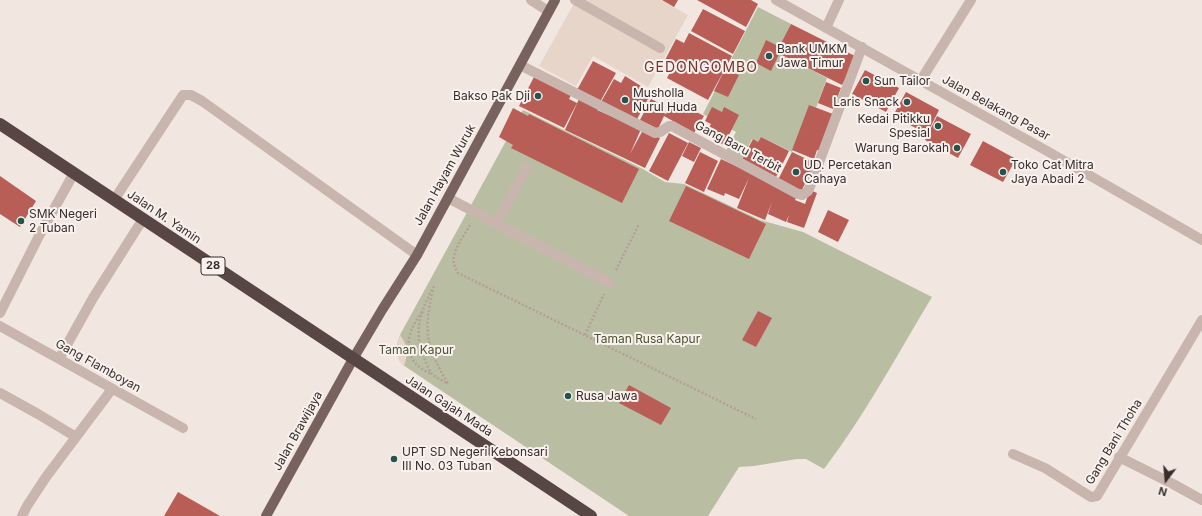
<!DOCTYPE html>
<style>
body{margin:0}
#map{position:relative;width:1202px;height:516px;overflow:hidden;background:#f1e6e0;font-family:Inter,sans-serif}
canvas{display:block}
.north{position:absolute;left:1146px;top:460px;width:40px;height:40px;-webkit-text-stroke:3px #f8f1ed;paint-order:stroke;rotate:196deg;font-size:11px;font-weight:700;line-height:16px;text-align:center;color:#372d2b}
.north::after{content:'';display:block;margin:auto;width:14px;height:18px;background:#372d2b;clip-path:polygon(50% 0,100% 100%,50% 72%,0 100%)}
</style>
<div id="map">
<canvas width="1202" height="516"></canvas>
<div class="north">N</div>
</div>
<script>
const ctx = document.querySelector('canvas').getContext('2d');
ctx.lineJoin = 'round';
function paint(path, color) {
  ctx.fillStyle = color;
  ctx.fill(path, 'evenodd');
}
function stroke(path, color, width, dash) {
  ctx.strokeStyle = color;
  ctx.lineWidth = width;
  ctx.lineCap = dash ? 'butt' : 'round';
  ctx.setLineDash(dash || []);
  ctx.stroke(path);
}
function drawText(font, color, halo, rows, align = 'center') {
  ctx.font = font + ' Inter,sans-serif';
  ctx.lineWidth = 4;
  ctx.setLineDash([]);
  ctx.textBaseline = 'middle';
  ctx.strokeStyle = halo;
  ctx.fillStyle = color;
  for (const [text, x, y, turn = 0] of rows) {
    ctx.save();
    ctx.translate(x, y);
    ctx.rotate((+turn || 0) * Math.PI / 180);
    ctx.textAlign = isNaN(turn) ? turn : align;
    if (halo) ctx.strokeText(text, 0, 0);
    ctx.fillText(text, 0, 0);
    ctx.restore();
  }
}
const green = new Path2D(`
 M 758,7 L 791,24 L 780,45 L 785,48 L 782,55 L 827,78 L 816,108 L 809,106 L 792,152 L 761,137 L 758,142 L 752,139 L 742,160 L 726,151 L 736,132 L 703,114 Z
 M 523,110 L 641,168 L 665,182 L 684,184 L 760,220 L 803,232 L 932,297 C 897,355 865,415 824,469 L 806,459 L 797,459 L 754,466 L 739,467 L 708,516 L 629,516 L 403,365 C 394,354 396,345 401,333 Z`);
const plaza = new Path2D(`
 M 576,0 L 661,0 L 688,15 L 648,87 L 593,56 L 576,86 L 539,66 Z
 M 400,335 L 404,341 L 408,352 L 404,366 L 399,361 L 396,351 Z`);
const building = new Path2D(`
 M 662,0 L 678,0 L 674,7 Z
 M 697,0 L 751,0 L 758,4 L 746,27 Z
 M 703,9 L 745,31 L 733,54 L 691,31 Z
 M 791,24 L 857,57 L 842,85 L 782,55 L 785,48 L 780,45 Z
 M 689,33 L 732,56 L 708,100 L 667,78 L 674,65 L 665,60 L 676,39 L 684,43 Z
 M 766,40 L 782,48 L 771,71 L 756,63 Z
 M 593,61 L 616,73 L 600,102 L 577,90 Z
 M 725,69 L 739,75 L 728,97 L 714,91 Z
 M 865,70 L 899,88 L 886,112 L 852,94 Z
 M 535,75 L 571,95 L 569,99 L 577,103 L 564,128 L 519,106 Z
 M 625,76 L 641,86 L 638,91 L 649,97 L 636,121 L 601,102 L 614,79 L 621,83 Z
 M 826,82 L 841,88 L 833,109 L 818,103 Z
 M 906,92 L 939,110 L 927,134 L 893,116 Z
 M 579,99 L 598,108 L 597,110 L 641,129 L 630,154 L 643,130 L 660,138 L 645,168 L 565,130 Z
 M 651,99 L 663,105 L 660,111 L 666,114 L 674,100 L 704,116 L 694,133 L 664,116 L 658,129 L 640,120 Z
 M 809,105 L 833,114 L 820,151 L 817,150 L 814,159 L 792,150 Z
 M 712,107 L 722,112 L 724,107 L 739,115 L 724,145 L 705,135 L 711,124 L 705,121 Z
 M 513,108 L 528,116 L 529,114 L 639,169 L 622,203 L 511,148 L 513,145 L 499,137 Z
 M 937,116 L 971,134 L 958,158 L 925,140 Z
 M 669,133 L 688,143 L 668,181 L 649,171 Z
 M 761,137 L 789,151 L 776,177 L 742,160 L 753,139 L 758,142 Z
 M 983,141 L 1016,159 L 1003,182 L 970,165 Z
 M 689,142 L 701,148 L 694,162 L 682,156 Z
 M 700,152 L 718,161 L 704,192 L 685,183 Z
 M 792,152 L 815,163 L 801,192 L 778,180 Z
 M 721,159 L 797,195 L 795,200 L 805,204 L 810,190 L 817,193 L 804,228 L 787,222 L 789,215 L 786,222 L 768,214 L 772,202 L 765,220 L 737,208 L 749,178 L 739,199 L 725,193 L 724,196 L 707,189 Z
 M 0,176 L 36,201 L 20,227 L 0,214 Z
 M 686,186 L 766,224 L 749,259 L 669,221 Z
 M 828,210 L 849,220 L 838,242 L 818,232 Z
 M 758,311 L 772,318 L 756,347 L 742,340 Z
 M 629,385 L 671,408 L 661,425 L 619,403 Z
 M 178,492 L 220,516 L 164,516 Z`);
const path = new Path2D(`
 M 470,225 C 462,240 446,256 458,273 L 756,419
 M 616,270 L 639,224
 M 434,286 C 421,309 412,335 425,360 C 427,365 429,370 432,374 C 437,378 443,381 448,384
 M 433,290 C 423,333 426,345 448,384
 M 422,312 C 404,335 401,362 432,374
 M 585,335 L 604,294
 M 408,349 L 420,347`);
const minor = new Path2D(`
 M 531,0 L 548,11
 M 575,0 L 660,48
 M 776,0 L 1047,151 L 1202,240
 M 826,28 L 839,0
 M 520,65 L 655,133 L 660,132 L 669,126 L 672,126 L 796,193 L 802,195 L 808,191 L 811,184 L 862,47
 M 921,80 L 971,0
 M 448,198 L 610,283
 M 114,200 L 183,95 L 191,95 L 202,101 L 417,255
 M 496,223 L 527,167
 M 0,313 L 39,236 L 74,173
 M 0,326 L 183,428
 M 59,359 L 93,298 L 143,219
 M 0,393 L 38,414 L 76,437
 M 1013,454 L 1045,468 L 1091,497 L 1097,496 L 1202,320
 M 1119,457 L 1173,484 L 1202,500
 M 22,516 L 27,506 L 46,477 L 112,389`);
const major = new Path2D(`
 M 266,516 L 353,359 L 382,310 L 417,255 L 555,0`);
const highway = new Path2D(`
 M 0,124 L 591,516`);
const markers = [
 [769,56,4,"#25544f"],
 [866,81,4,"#25544f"],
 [538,96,4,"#25544f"],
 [625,100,4,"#25544f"],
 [907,102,4,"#25544f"],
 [938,126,4,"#25544f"],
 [957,148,4,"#25544f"],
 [796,172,4,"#25544f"],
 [1003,172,4,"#25544f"],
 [21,221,4,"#25544f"],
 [568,396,4,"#25544f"],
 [394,459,4,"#25544f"]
];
const shields = [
 [213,266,24]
];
const shieldNames = [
 ["28",213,266]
];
const poiNames = [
 ["Bank UMKM",777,49],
 ["Jawa Timur",777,63],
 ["Sun Tailor",874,81],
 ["Musholla",633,93],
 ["Nurul Huda",633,107],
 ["Bakso Pak Dji",530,96,"right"],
 ["Laris Snack",899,102,"right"],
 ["Kedai Pitikku",930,119,"right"],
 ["Spesial",930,133,"right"],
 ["Warung Barokah",949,148,"right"],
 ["UD. Percetakan",804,165],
 ["Cahaya",804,179],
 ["Toko Cat Mitra",1011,165],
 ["Jaya Abadi 2",1011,179],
 ["SMK Negeri",29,214],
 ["2 Tuban",29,228],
 ["Rusa Jawa",576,396],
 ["UPT SD Negeri Kebonsari",402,452],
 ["III No. 03 Tuban",402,466]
];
const streetNames = [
 ["Jalan Belakang Pasar",996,108,29],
 ["Gang Baru Terbit",738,147,28],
 ["Jalan Hayam Wuruk",445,175,-61],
 ["Jalan M. Yamin",164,217,34],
 ["Gang Flamboyan",98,366,29],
 ["Jalan Gajah Mada",449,406,33],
 ["Jalan Brawijaya",298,431,-61],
 ["Gang Bani Thoha",1114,442,-59]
];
const parkNames = [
 ["Taman Rusa Kapur",647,339],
 ["Taman Kapur",416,350]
];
const quarterNames = [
 ["GEDONGOMBO",701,68]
];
paint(green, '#b9bea2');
paint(plaza, '#e7d5c9');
paint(building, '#b85e57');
stroke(path, '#b39f98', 2.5, [2, 2]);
stroke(minor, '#c8b5ad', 10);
stroke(major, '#77625e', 10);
stroke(highway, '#574643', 12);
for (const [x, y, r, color] of markers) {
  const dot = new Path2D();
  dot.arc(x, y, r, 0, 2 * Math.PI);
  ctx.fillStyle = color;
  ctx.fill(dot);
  stroke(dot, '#f8f1ed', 1.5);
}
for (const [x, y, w] of shields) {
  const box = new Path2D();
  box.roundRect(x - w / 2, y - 9, w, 18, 3);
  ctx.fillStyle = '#f8f1ed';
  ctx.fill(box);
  stroke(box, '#372d2b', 1);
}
drawText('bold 11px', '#372d2b', null, shieldNames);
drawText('12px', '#372d2b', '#f8f1ed', poiNames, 'left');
drawText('12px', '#372d2b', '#f8f1ed', streetNames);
drawText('12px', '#4c5232', '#f8f1ed', parkNames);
ctx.letterSpacing = '1px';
drawText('14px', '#7d332d', '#f8f1ed', quarterNames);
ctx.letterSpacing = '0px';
</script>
